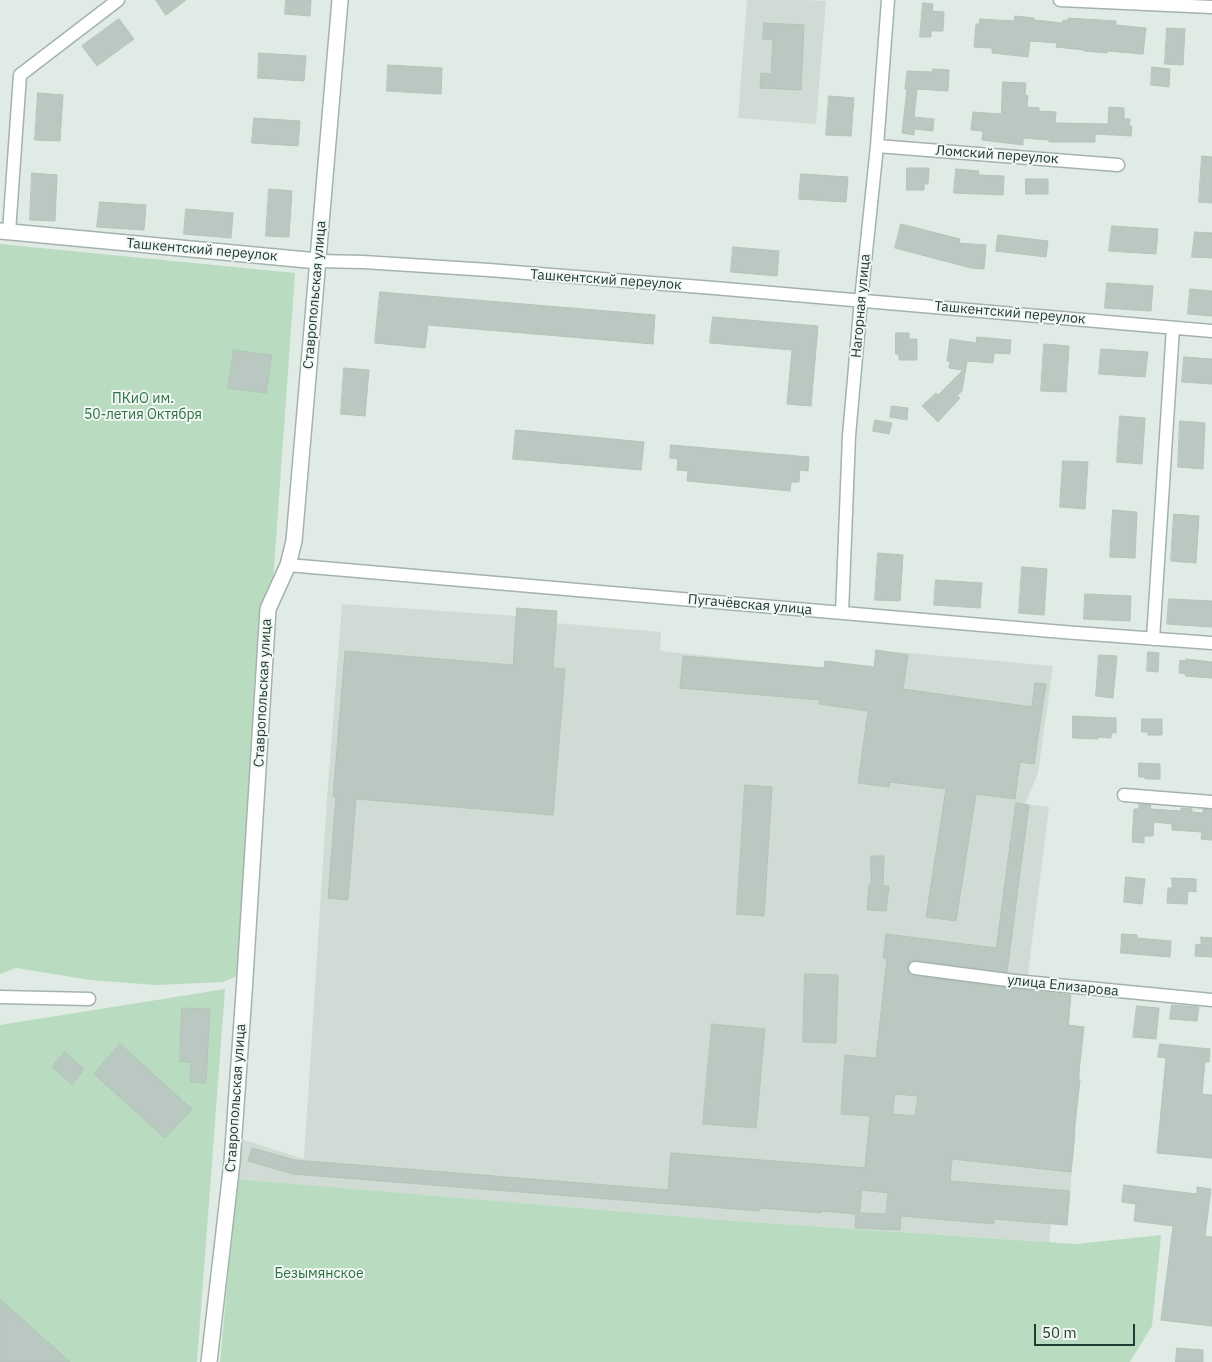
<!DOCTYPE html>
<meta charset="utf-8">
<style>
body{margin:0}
#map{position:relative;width:1212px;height:1362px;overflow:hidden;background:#e0ebe5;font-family:"IBM Plex Sans",sans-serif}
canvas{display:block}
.scale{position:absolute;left:1034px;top:1324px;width:101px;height:22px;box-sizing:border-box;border:2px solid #213b32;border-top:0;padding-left:6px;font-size:15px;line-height:18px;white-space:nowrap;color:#213b32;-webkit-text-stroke:4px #f1f7f3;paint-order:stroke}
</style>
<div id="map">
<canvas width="1212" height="1362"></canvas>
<div class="scale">50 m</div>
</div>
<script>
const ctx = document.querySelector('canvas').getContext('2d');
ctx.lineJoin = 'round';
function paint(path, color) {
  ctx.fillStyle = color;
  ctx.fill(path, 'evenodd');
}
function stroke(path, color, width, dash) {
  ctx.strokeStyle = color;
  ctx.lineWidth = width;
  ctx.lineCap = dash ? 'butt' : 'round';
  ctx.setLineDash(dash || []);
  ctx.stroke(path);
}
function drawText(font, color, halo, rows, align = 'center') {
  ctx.font = font + ' "IBM Plex Sans",sans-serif';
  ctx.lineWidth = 4;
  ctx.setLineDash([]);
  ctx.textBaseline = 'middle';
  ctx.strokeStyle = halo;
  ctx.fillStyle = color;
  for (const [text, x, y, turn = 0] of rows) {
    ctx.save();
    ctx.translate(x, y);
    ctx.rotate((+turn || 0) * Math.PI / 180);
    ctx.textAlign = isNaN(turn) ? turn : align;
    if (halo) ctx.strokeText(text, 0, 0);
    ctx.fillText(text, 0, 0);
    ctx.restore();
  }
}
const built = new Path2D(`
 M 747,0 L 806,0 L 826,1 L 816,124 L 738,118 Z
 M 342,604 L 516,616 L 517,608 L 557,611 L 556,623 L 661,632 L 660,651 L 824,668 L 825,661 L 874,667 L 876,650 L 1053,666 L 1038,773 L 1025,804 L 1049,807 L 1026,989 L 1071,993 L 1069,1025 L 1084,1027 L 1080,1063 L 1080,1080 L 1075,1118 L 1075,1134 L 1067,1225 L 1051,1224 L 1049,1242 L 722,1220 L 237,1179 L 241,1139 L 304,1159 L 327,799 Z`);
const green = new Path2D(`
 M 0,244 L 295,273 L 260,764 L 253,969 L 223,982 L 156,985 L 90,980 L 16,968 L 0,974 Z
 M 225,989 L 197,1362 L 0,1362 L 0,1025 Z
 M 237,1179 L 722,1220 L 1076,1244 L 1161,1235 L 1152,1326 L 1130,1362 L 220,1362 Z`);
const building = new Path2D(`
 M 156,0 L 186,0 L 166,15 Z
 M 286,0 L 311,0 L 310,16 L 285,14 Z
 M 923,3 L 933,4 L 932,11 L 944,12 L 943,31 L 931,31 L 931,37 L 920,37 Z
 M 1015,16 L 1034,18 L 1034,20 L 1063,23 L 1063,20 L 1068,21 L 1068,18 L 1116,21 L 1116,25 L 1146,28 L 1143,54 L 1107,51 L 1107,53 L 1084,51 L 1084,50 L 1056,47 L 1057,43 L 1030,41 L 1028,57 L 992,53 L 992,48 L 974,47 L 976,24 L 979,24 L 980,19 L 1014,21 Z
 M 119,19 L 134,39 L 97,66 L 82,46 Z
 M 764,23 L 804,25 L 801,90 L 760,88 L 761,73 L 771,74 L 773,40 L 763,39 Z
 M 1167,28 L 1185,29 L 1183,65 L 1165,64 Z
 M 259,53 L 306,56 L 304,81 L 258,78 Z
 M 388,65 L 442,68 L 441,94 L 387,91 Z
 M 1152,67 L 1170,69 L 1169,87 L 1151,85 Z
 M 933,69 L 949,70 L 948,91 L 917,89 L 914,117 L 934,119 L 933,131 L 914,129 L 914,135 L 902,133 L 907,89 L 905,89 L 907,71 L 932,72 Z
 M 1003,82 L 1026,83 L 1025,95 L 1028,96 L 1027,107 L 1039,108 L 1039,111 L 1056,112 L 1055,123 L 1108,124 L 1109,107 L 1124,108 L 1124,119 L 1130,119 L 1129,126 L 1132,126 L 1131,136 L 1095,134 L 1095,142 L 1049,142 L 1049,140 L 1023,138 L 1023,145 L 982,140 L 983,131 L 971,130 L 973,112 L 1001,114 Z
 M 38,93 L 63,95 L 60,141 L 35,140 Z
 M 829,96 L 854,98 L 851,136 L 826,135 Z
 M 254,118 L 300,121 L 298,146 L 252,143 Z
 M 1202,156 L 1212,157 L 1212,203 L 1199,202 Z
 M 907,168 L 929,168 L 928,184 L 924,184 L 924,190 L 907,190 Z
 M 956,169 L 979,171 L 978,175 L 1004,176 L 1003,195 L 954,193 Z
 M 32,173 L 57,175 L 55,221 L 30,220 Z
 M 801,174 L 848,177 L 846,202 L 799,199 Z
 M 1026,179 L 1048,179 L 1048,194 L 1026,194 Z
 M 269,189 L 292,191 L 289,237 L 266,236 Z
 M 100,202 L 146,205 L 144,230 L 97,227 Z
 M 186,209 L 233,213 L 231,238 L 184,234 Z
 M 901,224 L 960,239 L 959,243 L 986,245 L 984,269 L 971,268 L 895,248 Z
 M 1112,226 L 1158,229 L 1156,254 L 1109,251 Z
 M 1195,232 L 1212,233 L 1212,258 L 1192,257 Z
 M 998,235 L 1048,241 L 1046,257 L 996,251 Z
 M 733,247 L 779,251 L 777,276 L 731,272 Z
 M 1107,283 L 1153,286 L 1151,311 L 1105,308 Z
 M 1190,289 L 1212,291 L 1212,316 L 1188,314 Z
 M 380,292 L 655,315 L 653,344 L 428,325 L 425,348 L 375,343 Z
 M 713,317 L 818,326 L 811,406 L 787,404 L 792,350 L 710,343 Z
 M 896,333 L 909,333 L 909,339 L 917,339 L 917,360 L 899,360 L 899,354 L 896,354 Z
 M 977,337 L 1011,340 L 1010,354 L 994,353 L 993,363 L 967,361 L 962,391 L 957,396 L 960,398 L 938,422 L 922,406 L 936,393 L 938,395 L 963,370 L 949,368 L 950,361 L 947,361 L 950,339 L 976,343 Z
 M 1044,344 L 1069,346 L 1066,392 L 1041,391 Z
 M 1101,349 L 1148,352 L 1145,377 L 1099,374 Z
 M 234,350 L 272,355 L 266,393 L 228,388 Z
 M 1184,357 L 1212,359 L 1212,384 L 1182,382 Z
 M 344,368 L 369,370 L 365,416 L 341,414 Z
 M 892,406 L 908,408 L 907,420 L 890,417 Z
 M 1120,416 L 1145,418 L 1142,464 L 1117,462 Z
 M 875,420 L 892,423 L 889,434 L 873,431 Z
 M 1180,421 L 1205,423 L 1203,469 L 1178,467 Z
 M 516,430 L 644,442 L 641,470 L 513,459 Z
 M 671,445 L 809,457 L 808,471 L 800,470 L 799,482 L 791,482 L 790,491 L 687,481 L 688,471 L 677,470 L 678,459 L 670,458 Z
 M 1063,461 L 1088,462 L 1085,509 L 1060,507 Z
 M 1113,510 L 1137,512 L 1135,558 L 1110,557 Z
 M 1174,514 L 1199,516 L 1196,563 L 1171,561 Z
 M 878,553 L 903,555 L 900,601 L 875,600 Z
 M 1022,567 L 1047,569 L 1044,615 L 1019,613 Z
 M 936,580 L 982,583 L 980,608 L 934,605 Z
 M 1085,594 L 1131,596 L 1130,621 L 1084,619 Z
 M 1169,599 L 1212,601 L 1212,627 L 1167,624 Z
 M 517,608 L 557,611 L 553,668 L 565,669 L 553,815 L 356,799 L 348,900 L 328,898 L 336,797 L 333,797 L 345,651 L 513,665 Z
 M 876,650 L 908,655 L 903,689 L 1032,707 L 1035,683 L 1046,684 L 1034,764 L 1020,762 L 1015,799 L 976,794 L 956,921 L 926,917 L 946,789 L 890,782 L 889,787 L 858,783 L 868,711 L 819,704 L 820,700 L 680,688 L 683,656 L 824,668 L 825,661 L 874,667 Z
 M 1148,652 L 1159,653 L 1158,672 L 1147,671 Z
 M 1099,655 L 1117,656 L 1113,698 L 1096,696 Z
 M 1186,659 L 1212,662 L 1212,678 L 1185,676 L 1186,674 L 1179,673 L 1180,660 L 1186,661 Z
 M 1073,716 L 1116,718 L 1116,733 L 1111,733 L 1111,738 L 1098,737 L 1098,739 L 1073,738 Z
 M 1142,719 L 1162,719 L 1162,735 L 1148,735 L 1148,732 L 1142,732 Z
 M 1139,763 L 1160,764 L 1160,779 L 1145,779 L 1145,777 L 1139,777 Z
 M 745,785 L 772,787 L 764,916 L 737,914 Z
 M 1016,803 L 1029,805 L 1007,972 L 916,960 L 909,963 L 907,967 L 910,974 L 914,976 L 1014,989 L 1071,995 L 1068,1025 L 1084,1027 L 1078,1080 L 1080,1080 L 1074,1134 L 1075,1134 L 1071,1172 L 952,1159 L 950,1181 L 1070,1191 L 1067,1225 L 994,1219 L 994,1224 L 901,1216 L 900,1230 L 855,1228 L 856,1214 L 821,1211 L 821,1213 L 760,1208 L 760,1211 L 293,1174 L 248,1161 L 252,1148 L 295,1160 L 668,1190 L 671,1153 L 865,1168 L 870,1116 L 841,1114 L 845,1055 L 876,1058 L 887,958 L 883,958 L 886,934 L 996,948 ZM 895,1094 L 918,1096 L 915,1116 L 893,1114 ZM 862,1190 L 888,1193 L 886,1214 L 860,1213 Z
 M 1139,804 L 1151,805 L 1150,809 L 1181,811 L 1181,808 L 1192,809 L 1192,812 L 1203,813 L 1203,809 L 1212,810 L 1212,840 L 1201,839 L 1202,832 L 1172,830 L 1172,824 L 1154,822 L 1153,836 L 1144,836 L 1144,843 L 1132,842 L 1134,809 L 1139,809 Z
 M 871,856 L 884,856 L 883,886 L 889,886 L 886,911 L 867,910 L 869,885 L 871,885 Z
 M 1126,877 L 1145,879 L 1142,904 L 1124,902 Z
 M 1172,878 L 1196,879 L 1196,892 L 1188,891 L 1187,904 L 1167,903 L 1168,888 L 1172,888 Z
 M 1122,934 L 1137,935 L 1137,938 L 1171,941 L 1170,957 L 1121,953 Z
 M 1201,937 L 1212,938 L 1212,957 L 1195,956 L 1196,944 L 1201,945 Z
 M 805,974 L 838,975 L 836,1043 L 803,1042 Z
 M 1172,1005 L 1199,1007 L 1197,1021 L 1170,1019 Z
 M 1137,1006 L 1159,1008 L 1156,1039 L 1133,1037 Z
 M 182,1008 L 210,1009 L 206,1083 L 190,1082 L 191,1062 L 180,1062 Z
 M 712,1024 L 765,1029 L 756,1128 L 703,1124 Z
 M 120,1044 L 192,1109 L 165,1138 L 94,1074 Z
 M 1160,1044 L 1210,1049 L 1209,1062 L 1205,1062 L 1202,1094 L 1212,1095 L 1212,1158 L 1157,1153 L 1166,1058 L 1158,1057 Z
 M 65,1052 L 84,1069 L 72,1084 L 52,1067 Z
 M 1124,1185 L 1197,1194 L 1197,1187 L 1211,1189 L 1205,1236 L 1212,1237 L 1212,1326 L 1161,1320 L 1173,1226 L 1134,1221 L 1136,1204 L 1122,1202 Z
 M 0,1299 L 70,1362 L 0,1362 Z
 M 1177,1348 L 1203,1350 L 1203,1362 L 1176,1362 Z`);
const minor = new Path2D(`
 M 1060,0 L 1212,7
 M 877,146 L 1118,165
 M 9,232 L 20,75 L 118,0
 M 318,261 L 363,262 L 489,270 L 714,288 L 1212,331
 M 288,565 L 1063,632 L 1212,643
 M 842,613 L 849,436 L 861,300 L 877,146 L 888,0
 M 1153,639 L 1173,328
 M 1124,795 L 1212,802
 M 915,968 L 1015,981 L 1212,1000
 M 0,997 L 89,999`);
const tertiary = new Path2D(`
 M 0,231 L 318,261
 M 209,1362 L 232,1162 L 244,993 L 268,609 L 288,565 L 294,541 L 340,0`);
const streetNames = [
 ["Ломский переулок",997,155,4],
 ["Ташкентский переулок",202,250,5],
 ["Ташкентский переулок",606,280,4],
 ["Ставропольская улица",315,295,-85],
 ["Нагорная улица",861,306,-85],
 ["Ташкентский переулок",1010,313,5],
 ["Пугачёвская улица",750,605,5],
 ["Ставропольская улица",263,693,-87],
 ["улица Елизарова",1063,986,6],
 ["Ставропольская улица",236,1098,-86]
];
const parkNames = [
 ["ПКиО им.",143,399],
 ["50-летия Октября",143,415],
 ["Безымянское",319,1274]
];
paint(built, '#cfdbd4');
paint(green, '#b9dcc0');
paint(building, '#b9c8c1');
stroke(building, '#b3c4bb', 1);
stroke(minor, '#a3b3ac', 15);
stroke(tertiary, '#a3b3ac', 18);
stroke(minor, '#fff', 12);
stroke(tertiary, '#fff', 15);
drawText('14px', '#213b32', '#f1f7f3', streetNames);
drawText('14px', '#2d7141', '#f1f7f3', parkNames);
</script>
